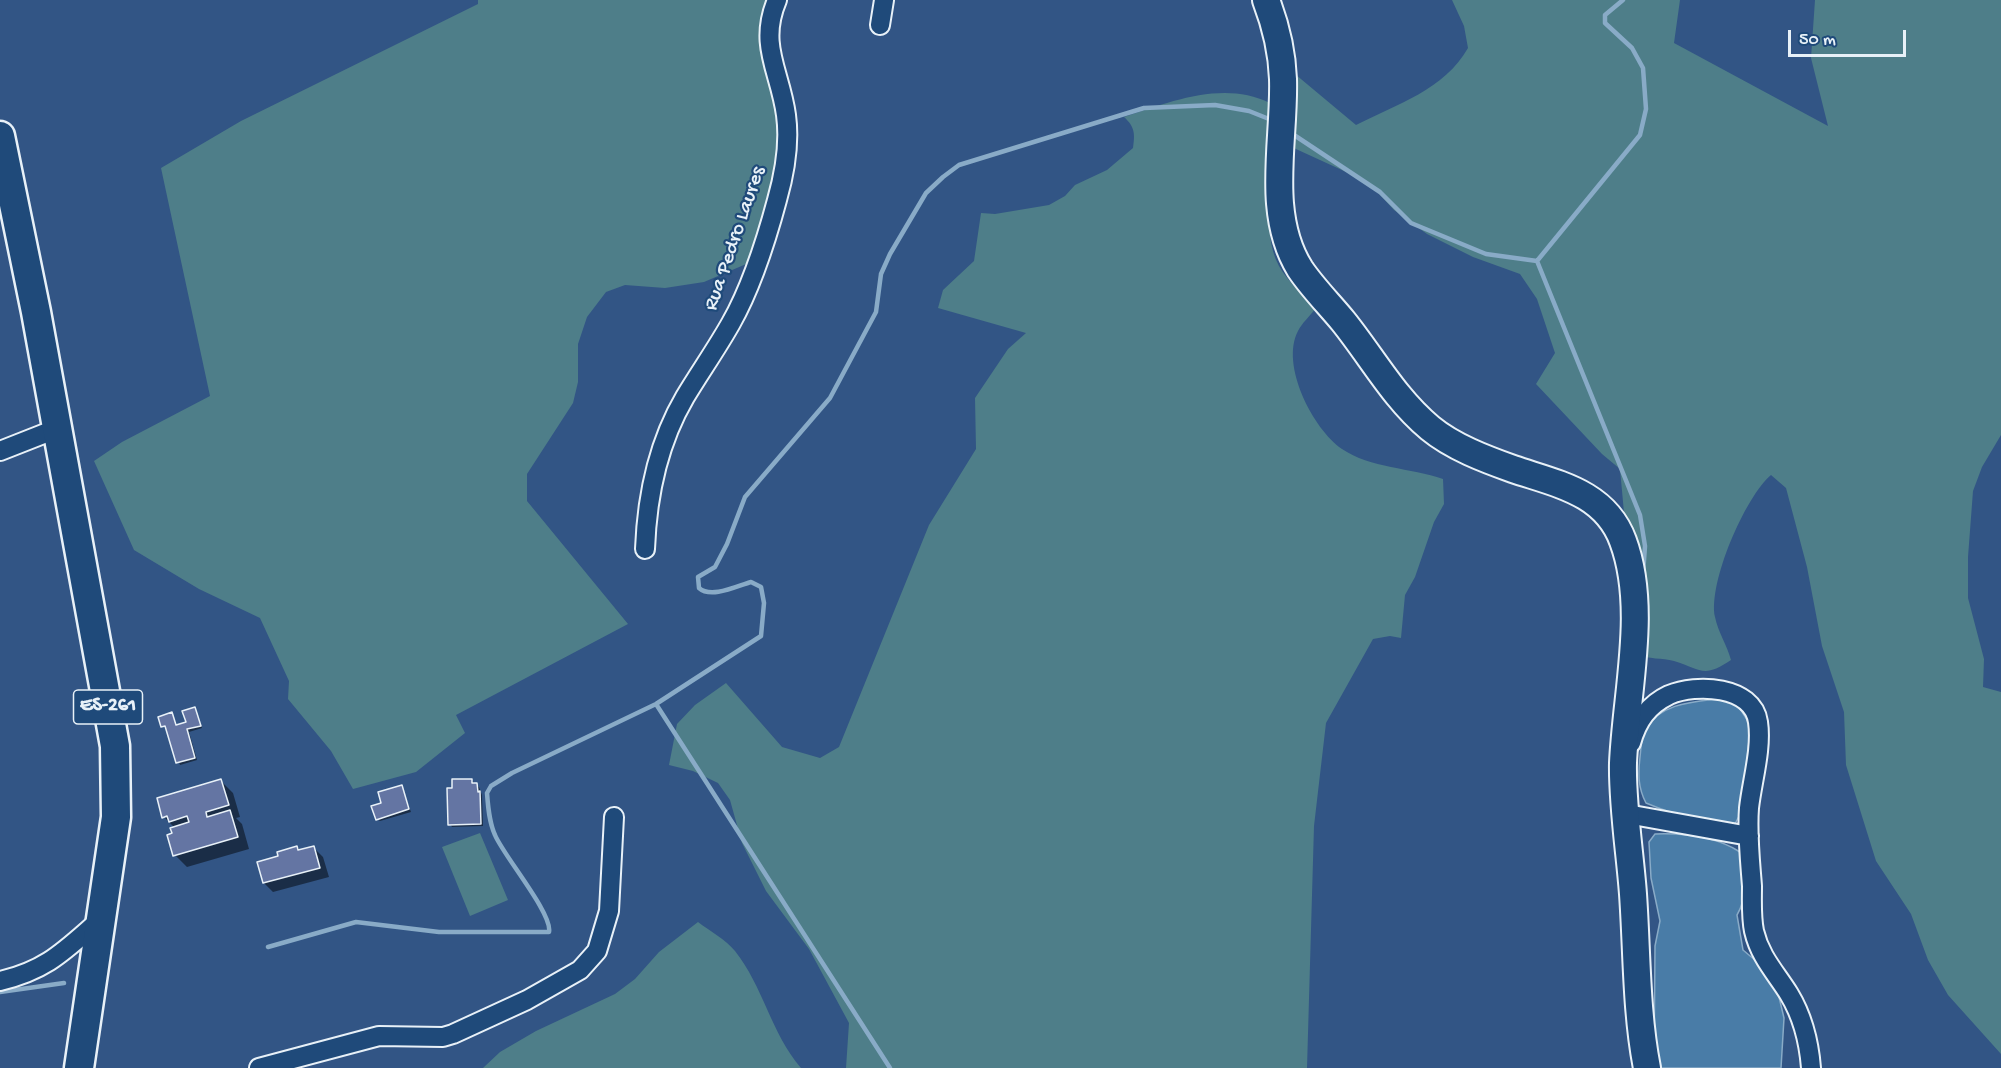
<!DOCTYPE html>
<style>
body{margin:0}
#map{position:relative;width:2001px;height:1068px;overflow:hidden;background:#325585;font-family:"Gochi Hand",sans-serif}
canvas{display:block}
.scale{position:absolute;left:1788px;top:30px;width:118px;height:27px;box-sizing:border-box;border:3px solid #e8f1f8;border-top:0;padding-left:8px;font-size:18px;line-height:21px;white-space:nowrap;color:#e8f1f8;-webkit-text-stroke:4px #1f4a7a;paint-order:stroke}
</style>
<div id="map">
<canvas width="2001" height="1068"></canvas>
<div class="scale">50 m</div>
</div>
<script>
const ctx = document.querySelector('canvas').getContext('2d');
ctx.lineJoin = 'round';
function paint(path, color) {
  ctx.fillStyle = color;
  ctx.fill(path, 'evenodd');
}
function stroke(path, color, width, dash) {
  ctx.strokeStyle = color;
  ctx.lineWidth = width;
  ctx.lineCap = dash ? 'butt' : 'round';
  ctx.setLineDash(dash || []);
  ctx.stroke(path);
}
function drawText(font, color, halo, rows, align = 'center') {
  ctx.font = font + ' "Gochi Hand",sans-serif';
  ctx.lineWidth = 4.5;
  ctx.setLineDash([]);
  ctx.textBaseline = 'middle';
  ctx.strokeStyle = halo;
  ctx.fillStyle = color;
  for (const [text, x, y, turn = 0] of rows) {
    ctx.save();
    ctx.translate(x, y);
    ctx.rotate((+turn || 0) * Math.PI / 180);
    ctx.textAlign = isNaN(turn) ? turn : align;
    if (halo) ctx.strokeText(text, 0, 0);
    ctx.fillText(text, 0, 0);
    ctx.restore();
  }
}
const green = new Path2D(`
 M 478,0 L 786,0 L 775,31 L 793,111 L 796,163 L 777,233 L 765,256 L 704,282 L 665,288 L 625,285 L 606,292 L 587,317 L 578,344 L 578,382 L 573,403 L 527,474 L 527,501 L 628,624 L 456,715 L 465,733 L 416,772 L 353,789 L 331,751 L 288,699 L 289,681 L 260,618 L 199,589 L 134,550 L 94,461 L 122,442 L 210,396 L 161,168 L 241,121 L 478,4 Z
 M 1452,0 L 1680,0 L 1674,43 L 1828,126 L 1811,58 L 1815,0 L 2001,0 L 2001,435 L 1982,467 L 1973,491 L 1968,557 L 1968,598 L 1984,659 L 1983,687 L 2001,692 L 2001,1054 L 1948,995 L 1928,960 L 1911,914 L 1876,861 L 1846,765 L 1844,712 L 1822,646 L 1807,567 L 1786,488 L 1771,475 C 1745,497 1708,583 1715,617 C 1718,632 1727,645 1731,660 C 1703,679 1701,669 1674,661 C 1662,658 1649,659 1637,655 L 1620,469 L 1602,454 L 1536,384 L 1555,353 L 1537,299 L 1520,274 L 1473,257 L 1427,234 L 1394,210 L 1368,182 L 1285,144 C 1277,183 1259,228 1279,266 C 1287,281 1304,295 1315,309 C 1310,316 1302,323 1298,331 C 1280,365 1313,429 1342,449 C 1370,468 1411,468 1443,479 L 1444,504 L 1434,522 L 1415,577 L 1405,595 L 1401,638 L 1390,636 L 1373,639 L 1326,723 L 1314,826 L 1307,1068 L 846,1068 L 849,1023 L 809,949 L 766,891 L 742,843 L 730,800 L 718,783 L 693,771 L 669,765 L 677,724 L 695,705 L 726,683 L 782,747 L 820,758 L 839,747 L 929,525 L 976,449 L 975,398 L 1008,349 L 1026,333 L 938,308 L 943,290 L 974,261 L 981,213 L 995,214 L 1049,205 L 1065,196 L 1075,185 L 1107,170 L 1133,148 C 1135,134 1135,127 1124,117 C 1170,102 1223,80 1270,103 L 1277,59 L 1356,125 C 1397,104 1444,90 1468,48 L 1464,26 Z
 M 480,833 L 508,900 L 470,916 L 442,847 Z
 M 698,922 C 710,931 726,940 735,951 C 763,986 771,1033 801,1068 L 483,1068 L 500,1052 L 536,1031 L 615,994 L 635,979 L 659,952 Z`);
const water = new Path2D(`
 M 1716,699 L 1737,704 L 1751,726 L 1740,814 L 1735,824 C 1703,824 1675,815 1646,803 C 1638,788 1638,774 1640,757 C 1641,750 1641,735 1645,729 C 1661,704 1690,702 1716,699 Z
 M 1655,834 C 1683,833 1715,836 1740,852 C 1747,869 1747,899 1737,915 L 1743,950 L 1762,966 L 1779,997 L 1784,1018 L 1781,1068 L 1654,1068 L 1655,946 L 1660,921 L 1651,878 L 1649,842 Z`);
const shadow = new Path2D(`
 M 195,708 L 202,728 L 189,732 L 197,760 L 180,765 L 167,728 L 162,726 L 172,714 L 177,726 L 187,723 Z
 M 471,780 L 479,787 L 482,795 L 483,826 L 452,827 L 450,824 Z
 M 221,781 L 233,793 L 240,817 L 236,818 L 242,824 L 249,849 L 187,867 L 175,855 L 175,828 L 164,817 Z
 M 402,787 L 411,812 L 380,821 L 377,819 L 383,804 Z
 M 297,847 L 301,851 L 314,848 L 323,857 L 329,877 L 273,892 L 264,883 L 280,857 Z`);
const stream = new Path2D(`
 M 1294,135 L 1380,192 L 1411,223 L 1486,254 L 1537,261
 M 1537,261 L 1640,515 L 1645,546 L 1643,574
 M 1537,261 L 1640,135 L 1646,109 L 1643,68 L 1632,48 L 1605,23 L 1605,15 L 1623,0
 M 656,704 L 890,1068
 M 268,947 L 356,922 L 439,932 L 549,932 C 553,914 503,855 495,835 C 489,822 488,806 487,793 L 491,786 L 512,773 L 656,704 L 761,636 L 764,603 L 761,587 L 751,582 C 737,586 711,599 699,588 L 698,577 L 715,567 L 727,544 L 745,497 L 830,398 L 876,312 L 881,274 L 890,254 L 926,193 L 943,177 L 959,165 L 1144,108 L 1215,105 L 1249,111 L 1269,119
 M 0,992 L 64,983`);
const building = new Path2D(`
 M 195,707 L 201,726 L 187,729 L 195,758 L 176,763 L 165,726 L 161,727 L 158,717 L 172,712 L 176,725 L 186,722 L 182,711 Z
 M 221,779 L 229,805 L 206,812 L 207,817 L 230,810 L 238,837 L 173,856 L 167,835 L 172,833 L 170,828 L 189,822 L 187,816 L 169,822 L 167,816 L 162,818 L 157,798 Z
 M 452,779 L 472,779 L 472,783 L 477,783 L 478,792 L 480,791 L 481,824 L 448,825 L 447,788 L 452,788 Z
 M 402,785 L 409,809 L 376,820 L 371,806 L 381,803 L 378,792 Z
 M 297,846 L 298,850 L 314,846 L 320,868 L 263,883 L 257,862 L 278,856 L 277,852 Z`);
const street = new Path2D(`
 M 880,25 L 884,0
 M 0,451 L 56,429
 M 645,549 C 647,496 658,443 685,397 C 700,372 717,348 731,323 C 752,286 766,241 777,200 C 785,172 790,144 786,115 C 780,71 758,45 777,0
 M 1631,743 C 1637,721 1648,705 1669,695 C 1696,683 1753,686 1758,722 C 1762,749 1752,781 1749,808 C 1747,834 1750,860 1752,886 C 1752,901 1751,916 1754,931 C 1760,957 1776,973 1789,994 C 1803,1017 1809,1042 1811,1068
 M 1627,814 L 1749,836
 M 0,981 C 48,970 66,949 102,918
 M 259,1068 L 379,1036 L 443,1037 L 453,1034 L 527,1000 L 580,970 L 597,951 L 609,911 L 614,817`);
const secondary = new Path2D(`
 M 1266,0 C 1276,26 1282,51 1283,79 C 1285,140 1265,213 1300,269 C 1312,287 1329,304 1343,321 C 1372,357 1394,398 1430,428 C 1453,447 1485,459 1513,469 C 1557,484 1605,492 1623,541 C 1648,608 1626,693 1623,763 C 1622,804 1630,853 1633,894 C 1637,951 1636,1012 1647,1068`);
const primary = new Path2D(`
 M 0,136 L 36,312 L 115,746 L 116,817 L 79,1068`);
const shields = [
 [108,707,69]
];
const shieldNames = [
 ["ES-261",108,707]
];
const streetNames = [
 ["Rua Pedro Laures",736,239,-71]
];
paint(green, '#4e7e89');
paint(water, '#497ca7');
stroke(water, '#89abc7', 1.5);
paint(shadow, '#0007');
stroke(stream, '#89abc7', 4.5);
paint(building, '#6475a3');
stroke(building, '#e8f1f8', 1.5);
stroke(street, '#e8f1f8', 22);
stroke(secondary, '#e8f1f8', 30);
stroke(primary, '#e8f1f8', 33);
stroke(street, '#1f4a7a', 18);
stroke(secondary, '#1f4a7a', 26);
stroke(primary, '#1f4a7a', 28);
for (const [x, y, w] of shields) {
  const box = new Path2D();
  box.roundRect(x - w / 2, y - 17, w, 34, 4.5);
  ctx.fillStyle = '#1f4a7a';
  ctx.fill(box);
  stroke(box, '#e8f1f8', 1.5);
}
drawText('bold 20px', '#e8f1f8', null, shieldNames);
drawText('21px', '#e8f1f8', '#1f4a7a', streetNames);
</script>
